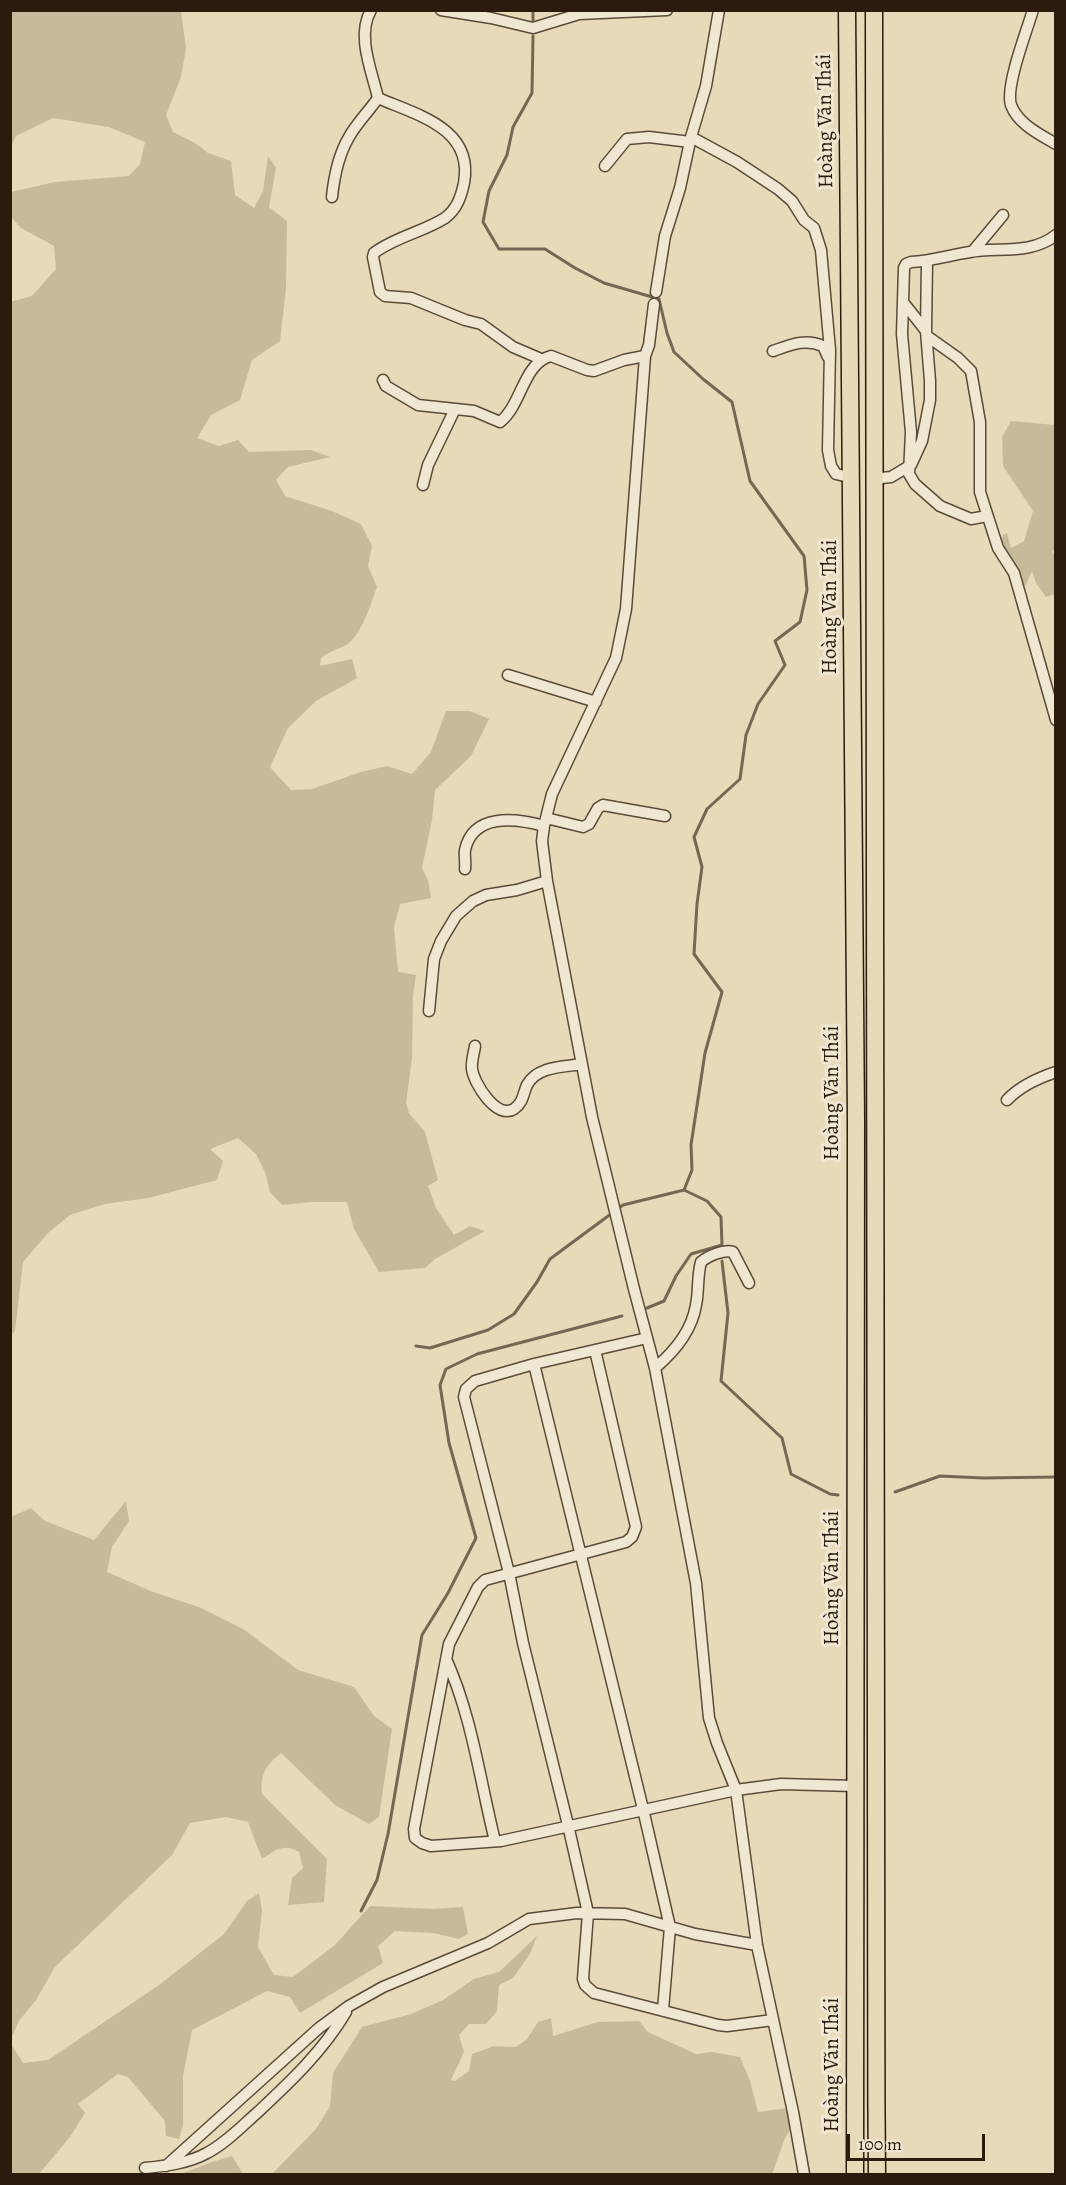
<!DOCTYPE html>
<meta charset="utf-8">
<style>
body{margin:0}
#map{position:relative;width:1066px;height:2185px;overflow:hidden;background:#e7dab8;font-family:Alegreya,serif}
canvas{display:block}
.frame{position:absolute;inset:0;border:12px solid #2b1b0d;pointer-events:none}
.scale{position:absolute;left:847px;top:2134px;width:138px;height:27px;box-sizing:border-box;border:3px solid #2b1b0d;border-top:0;padding-left:8px;font-size:18px;line-height:21px;white-space:nowrap;color:#2b1b0d;-webkit-text-stroke:4px #efe7d1;paint-order:stroke}
</style>
<div id="map">
<canvas width="1066" height="2185"></canvas>
<div class="frame"></div>
<div class="scale">100 m</div>
</div>
<script>
const ctx = document.querySelector('canvas').getContext('2d');
ctx.lineJoin = 'round';
function paint(path, color) {
  ctx.fillStyle = color;
  ctx.fill(path, 'evenodd');
}
function stroke(path, color, width, dash) {
  ctx.strokeStyle = color;
  ctx.lineWidth = width;
  ctx.lineCap = dash ? 'butt' : 'round';
  ctx.setLineDash(dash || []);
  ctx.stroke(path);
}
function drawText(font, color, halo, rows, align = 'center') {
  ctx.font = font + ' Alegreya,serif';
  ctx.lineWidth = 6;
  ctx.setLineDash([]);
  ctx.textBaseline = 'middle';
  ctx.strokeStyle = halo;
  ctx.fillStyle = color;
  for (const [text, x, y, turn = 0] of rows) {
    ctx.save();
    ctx.translate(x, y);
    ctx.rotate((+turn || 0) * Math.PI / 180);
    ctx.textAlign = isNaN(turn) ? turn : align;
    if (halo) ctx.strokeText(text, 0, 0);
    ctx.fillText(text, 0, 0);
    ctx.restore();
  }
}
const green = new Path2D(`
 M 11,10 L 181,11 L 186,48 L 181,77 L 166,115 L 173,132 L 195,143 L 208,153 L 231,161 L 235,195 L 254,208 L 263,191 L 268,156 L 276,168 L 269,207 L 287,221 L 286,288 L 280,341 L 252,360 L 240,400 L 211,415 L 197,438 L 219,446 L 238,440 L 249,452 L 311,450 L 330,457 L 288,467 L 276,480 L 285,496 L 332,511 L 361,524 L 372,546 L 368,566 L 377,587 C 371,603 361,637 346,645 C 337,650 331,650 321,658 L 320,666 L 352,659 L 357,678 L 316,701 L 288,728 L 270,767 L 291,790 L 312,789 L 361,772 L 387,766 L 412,774 L 431,752 L 446,711 L 470,711 L 489,719 L 471,756 L 435,790 L 432,820 L 422,868 L 428,880 L 431,898 L 400,904 L 394,927 L 398,972 L 416,975 L 413,996 L 412,1058 L 406,1103 L 409,1113 L 425,1132 L 438,1180 L 428,1186 L 436,1208 L 454,1235 L 470,1226 L 485,1231 L 435,1259 L 425,1268 L 379,1272 L 354,1229 L 347,1202 L 310,1202 L 282,1205 L 270,1192 L 265,1172 L 256,1154 L 238,1138 L 210,1149 L 223,1161 L 217,1180 L 148,1198 L 105,1204 L 70,1215 L 48,1233 L 23,1262 L 15,1331 L 11,1335 L 10,302 L 32,296 L 56,269 L 54,246 L 21,228 L 11,217 L 11,192 L 55,182 L 129,176 L 140,164 L 145,142 L 109,127 L 53,118 L 16,136 L 11,146 Z
 M 1011,421 L 1055,425 L 1056,548 L 1052,552 L 1055,554 L 1055,594 L 1046,597 L 1036,583 L 1032,571 L 1023,591 L 1001,543 L 1003,535 L 1007,533 L 1011,548 L 1024,541 L 1033,511 L 1003,466 L 1002,437 Z
 M 126,1501 L 129,1521 L 112,1547 L 107,1572 L 153,1592 L 199,1607 L 243,1629 L 298,1670 L 354,1687 L 374,1716 L 392,1729 L 379,1817 L 369,1824 L 335,1805 L 281,1753 C 266,1765 260,1774 262,1794 L 327,1859 L 324,1902 L 288,1905 L 292,1878 L 303,1868 L 299,1852 C 283,1843 276,1850 262,1859 L 248,1822 L 226,1817 L 190,1823 L 172,1855 L 55,1967 L 36,2000 L 19,2021 L 11,2039 L 11,1517 L 31,1508 L 45,1521 L 94,1540 Z
 M 259,1893 L 262,1910 L 258,1947 L 274,1975 L 293,1977 L 335,1945 L 370,1906 L 434,1909 L 463,1907 L 468,1934 L 459,1939 L 433,1933 L 395,1931 L 378,1946 L 383,1963 L 300,2013 L 290,1997 L 267,1991 L 192,2030 L 183,2076 L 183,2125 L 179,2139 L 166,2136 L 165,2121 L 128,2077 L 118,2074 L 78,2104 L 85,2113 L 70,2137 L 39,2174 L 11,2174 L 11,2044 L 23,2063 L 48,2060 L 159,1985 L 224,1934 L 247,1901 Z
 M 537,1936 L 530,1954 L 513,1978 L 499,1985 L 497,2011 L 486,2024 L 469,2024 L 459,2035 L 464,2052 L 451,2080 L 455,2081 L 469,2071 L 472,2054 L 494,2046 L 516,2047 L 527,2039 L 538,2022 L 551,2018 L 553,2036 L 598,2022 L 639,2021 L 648,2032 L 696,2054 L 712,2052 L 740,2057 L 750,2081 L 758,2112 L 788,2108 L 795,2122 L 785,2138 L 772,2174 L 272,2174 L 316,2129 L 330,2106 L 333,2073 L 362,2027 L 411,2014 L 443,2000 L 474,1979 L 499,1972 Z
 M 232,2156 L 243,2174 L 181,2174 L 212,2162 Z`);
const stream = new Path2D(`
 M 533,20 L 533,10
 M 533,36 L 532,93 L 513,127 L 507,155 L 489,191 L 483,222 L 499,249 L 545,249 L 575,268 L 604,283 L 659,299 L 667,333 L 674,352 L 703,379 L 732,402 L 750,481 L 804,556 L 807,590 L 800,622 L 775,641 L 785,665 L 758,704 L 746,735 L 740,779 L 707,809 L 694,837 L 702,867 L 697,904 L 694,954 L 722,992 L 705,1053 L 691,1145 L 692,1170 L 684,1190
 M 722,1261 L 728,1313 L 721,1381 L 782,1438 L 791,1474 L 830,1494 L 838,1495
 M 416,1346 L 430,1348 L 488,1330 L 514,1314 L 537,1282 L 550,1259 L 623,1205 L 684,1190 L 707,1201 L 721,1217 L 722,1245 L 691,1254 L 676,1276 L 664,1301 L 647,1308
 M 895,1492 L 940,1476 L 983,1478 L 1056,1477
 M 361,1911 L 377,1880 L 388,1834 L 422,1635 L 448,1593 L 476,1538 L 449,1443 L 440,1385 L 446,1369 L 477,1354 L 622,1316`);
const street = new Path2D(`
 M 441,10 L 491,18 L 533,28 L 579,14 L 667,10
 M 1033,10 C 1027,30 1005,87 1011,105 C 1018,124 1039,134 1056,144
 M 378,98 C 417,115 474,128 464,183 C 461,197 457,209 445,218 C 423,232 395,237 374,253 L 373,257 L 380,292 L 385,296 L 411,298 L 465,320 L 481,324 L 513,347 L 541,359
 M 691,137 L 737,162 L 778,189 L 792,201 L 804,220 L 814,228 L 821,250 L 830,350 L 828,450 L 831,466 L 836,474 L 853,478
 M 605,166 L 627,139 L 649,137 L 690,142
 M 332,197 C 334,177 339,154 349,137 C 357,123 369,111 378,98 C 372,71 356,36 371,10
 M 973,251 L 1003,215
 M 656,292 L 665,236 L 680,188 L 691,137 L 706,86 L 719,10
 M 903,302 L 926,331
 M 654,304 L 649,345 L 645,356 L 626,609 L 616,658 L 552,794 L 544,826 L 542,841 L 547,881 L 592,1117 L 634,1289 L 655,1368 L 696,1583 L 709,1718 L 717,1743 L 736,1790 L 757,1945 L 793,2112 L 804,2174
 M 927,336 L 958,358 L 971,371 L 980,422 L 980,492 L 998,548 L 1014,573 L 1056,720
 M 773,351 C 790,345 805,338 823,346 L 828,357
 M 383,380 L 386,386 L 418,405 L 474,411 L 500,422 C 522,405 523,363 551,356 L 587,370 L 594,371 L 624,360 L 645,356
 M 872,479 L 891,477 L 911,465 L 922,441 L 930,400 L 930,381 L 926,331 L 927,261
 M 423,485 L 428,465 L 455,409
 M 987,516 L 971,519 L 940,506 L 915,484 L 909,474 L 911,432 L 902,334 L 904,268 L 906,264 L 911,262 C 931,261 950,255 970,252 C 999,247 1031,255 1056,235
 M 508,675 L 596,702
 M 546,818 L 583,827 L 589,824 L 598,808 L 603,805 L 665,816
 M 465,869 C 466,862 464,856 465,850 C 473,813 515,818 544,826
 M 429,1011 L 434,959 L 441,941 L 456,916 L 473,901 L 486,895 L 517,890 L 547,881
 M 475,1046 C 474,1053 471,1062 472,1069 C 474,1084 497,1120 514,1109 C 524,1102 523,1093 527,1085 C 537,1066 564,1067 582,1064
 M 1007,1100 C 1020,1086 1038,1078 1056,1072
 M 647,1338 L 534,1364 L 475,1381 L 466,1389 L 464,1397 L 509,1573 L 523,1643 L 568,1825 L 588,1913 L 583,1979 L 585,1985 L 594,1993 L 718,2025 L 727,2026 L 773,2020
 M 595,1350 L 636,1527 L 632,1537 L 626,1542 L 485,1580 L 478,1587 L 449,1644 L 414,1829 L 415,1838 L 422,1843 L 431,1846 L 501,1841 L 736,1790 L 781,1784 L 854,1786
 M 534,1364 L 643,1809 L 670,1927 L 663,2010
 M 655,1368 C 674,1352 692,1330 696,1305 C 699,1291 697,1276 701,1262 C 708,1256 724,1249 733,1252 L 749,1283
 M 446,1659 C 472,1716 480,1781 495,1841
 M 166,2166 L 319,2028 L 349,2006 L 383,1987 L 488,1943 L 529,1919 L 577,1913 L 625,1914 L 695,1934 L 757,1945
 M 145,2168 C 166,2166 189,2163 207,2153 C 226,2143 242,2126 258,2112 C 291,2081 323,2051 346,2012`);
const primary = new Path2D(`
 M 847,10 C 852,380 855,750 856,1120 C 857,1471 854,1823 855,2174
 M 874,10 C 869,732 871,1453 877,2174`);
const streetNames = [
 ["Hoàng Văn Thái",826,121,-91],
 ["Hoàng Văn Thái",831,607,-90],
 ["Hoàng Văn Thái",833,1093,-90],
 ["Hoàng Văn Thái",833,1578,-90],
 ["Hoàng Văn Thái",833,2065,-90]
];
paint(green, '#c7ba9b');
stroke(stream, '#756751', 3);
stroke(street, '#5a4b38', 13);
stroke(primary, '#2b1b0d', 19);
stroke(street, '#efe7d1', 10);
stroke(primary, '#e7dab8', 16);
drawText('21px', '#2b1b0d', '#efe7d1', streetNames);
</script>
